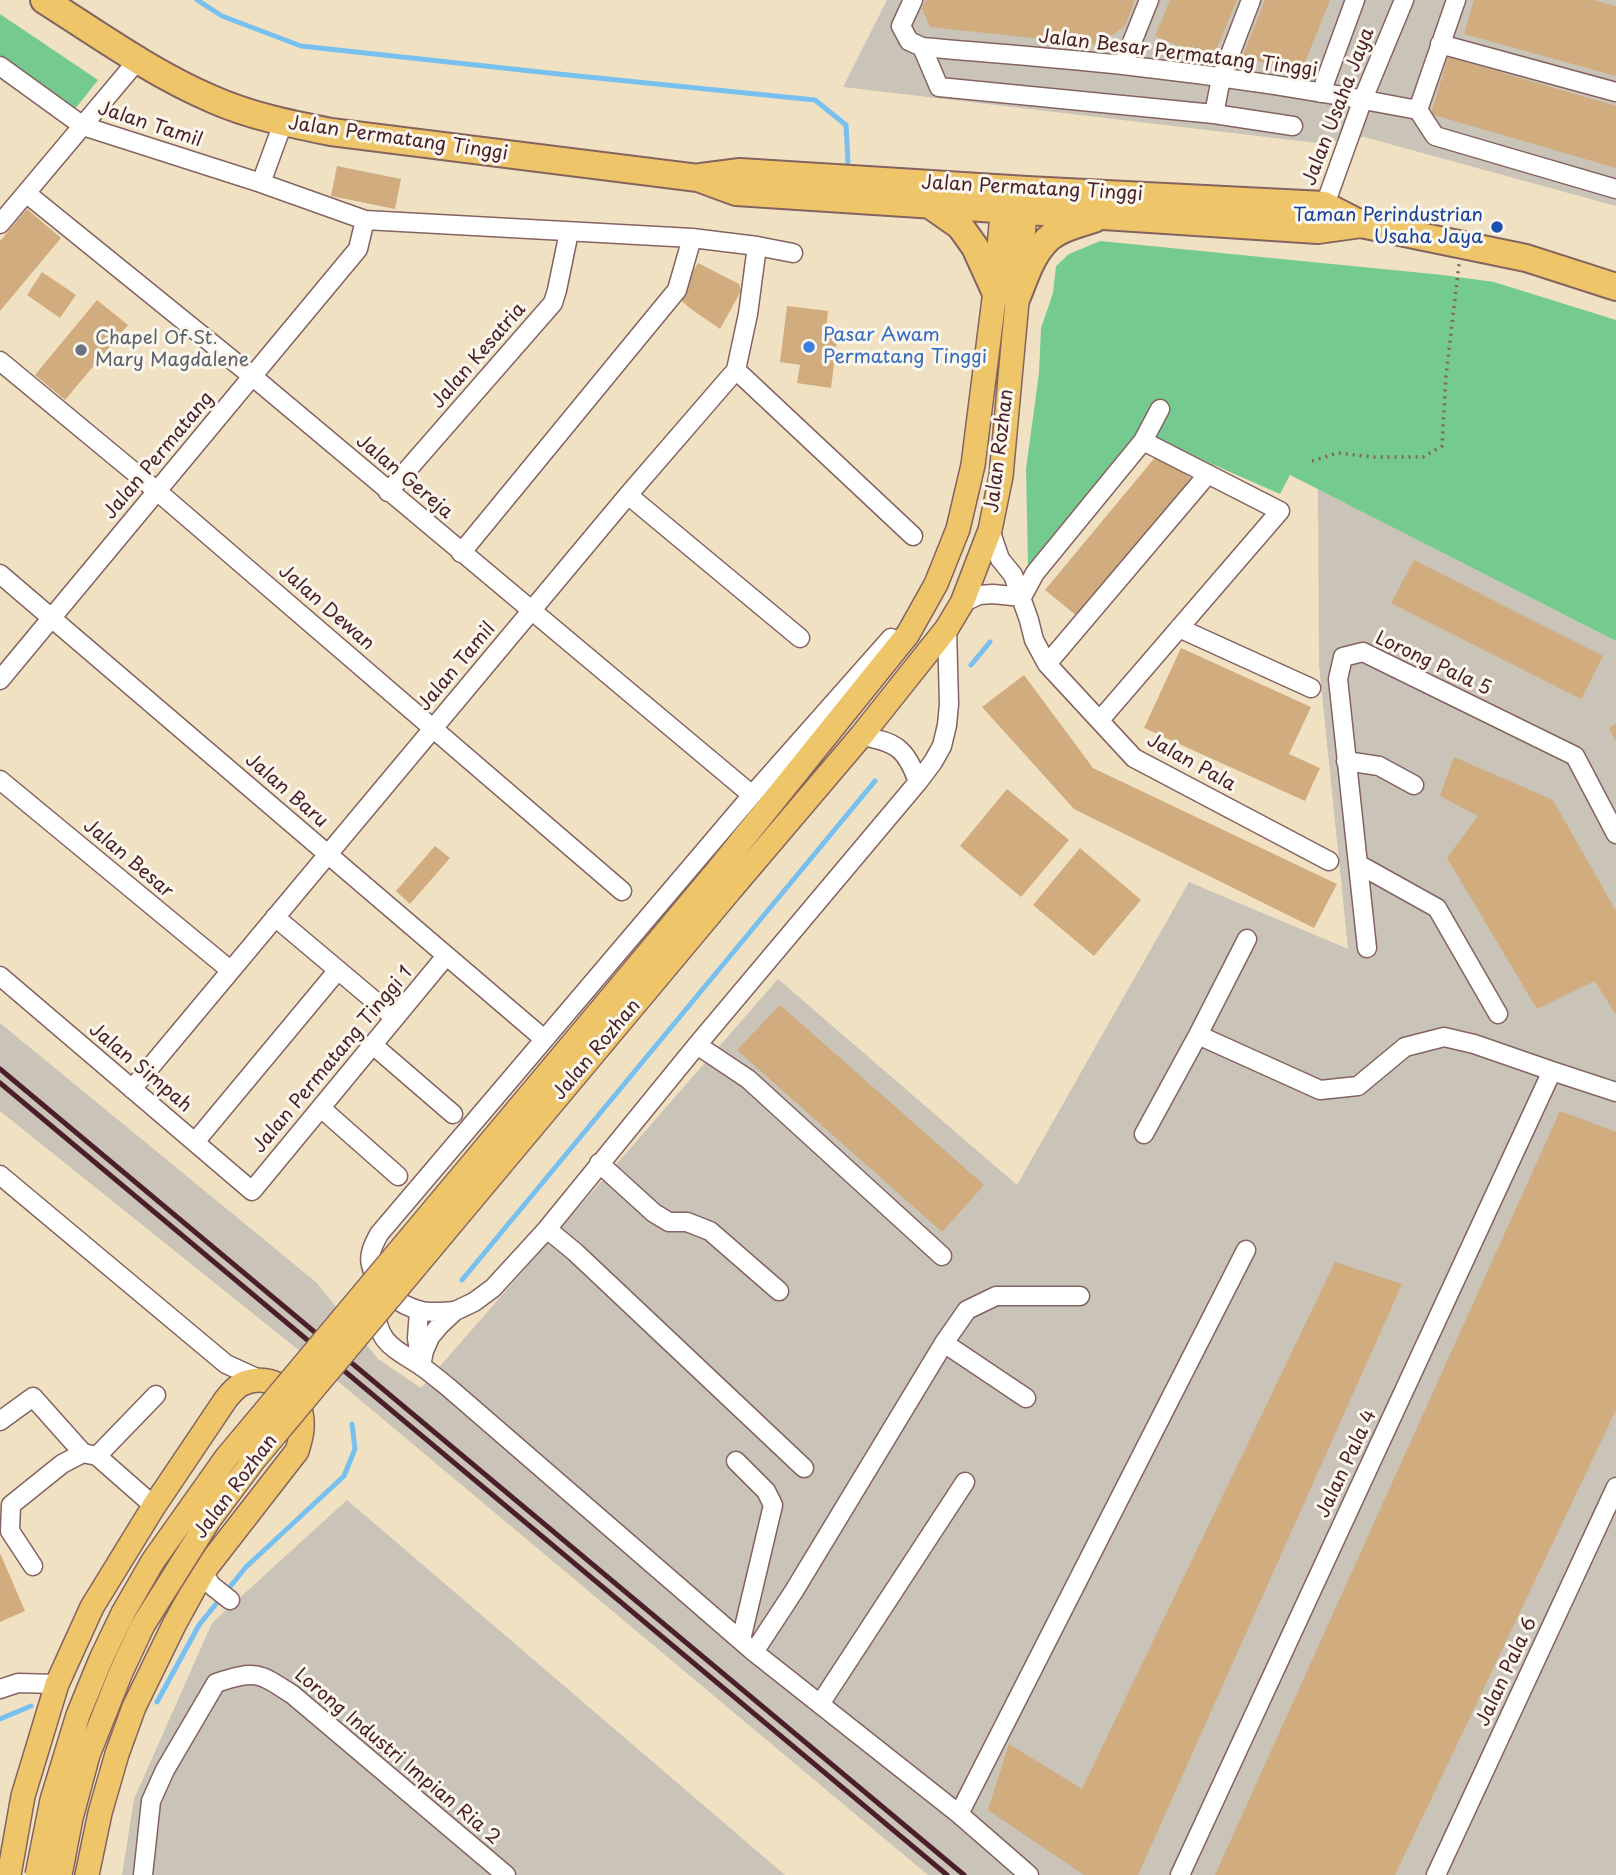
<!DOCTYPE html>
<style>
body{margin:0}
canvas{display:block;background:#f1e1c3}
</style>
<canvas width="1616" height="1875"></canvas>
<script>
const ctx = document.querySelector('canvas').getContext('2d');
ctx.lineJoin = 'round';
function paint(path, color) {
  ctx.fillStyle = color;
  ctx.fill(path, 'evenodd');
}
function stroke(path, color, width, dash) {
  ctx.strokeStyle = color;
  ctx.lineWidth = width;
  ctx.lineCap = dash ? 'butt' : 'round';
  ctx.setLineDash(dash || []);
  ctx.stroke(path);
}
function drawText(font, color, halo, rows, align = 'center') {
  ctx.font = font + ' "Playpen Sans",sans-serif';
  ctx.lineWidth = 6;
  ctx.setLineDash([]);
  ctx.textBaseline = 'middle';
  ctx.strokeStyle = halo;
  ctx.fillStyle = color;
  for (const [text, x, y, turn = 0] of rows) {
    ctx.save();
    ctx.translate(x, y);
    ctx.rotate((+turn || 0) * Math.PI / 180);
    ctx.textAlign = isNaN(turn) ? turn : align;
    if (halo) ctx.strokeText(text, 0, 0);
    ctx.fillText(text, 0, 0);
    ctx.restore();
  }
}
const industrial = new Path2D(`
 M 887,0 L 1616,0 L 1616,206 L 1364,137 L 1317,143 L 843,87 Z
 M 1318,489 L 1616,641 L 1616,1875 L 928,1875 L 341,1384 L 0,1111 L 0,1023 L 317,1283 L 378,1359 L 421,1388 L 778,979 L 1017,1185 L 1189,882 L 1348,949 L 1319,665 Z
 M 347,1500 L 785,1875 L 122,1875 L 134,1799 L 212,1623 Z`);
const green = new Path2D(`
 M 0,14 L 98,80 L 75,109 L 0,56 Z
 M 1100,241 L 1443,275 L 1494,282 L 1616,320 L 1616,641 L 1290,475 L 1280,494 L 1139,432 L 1028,566 L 1026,469 L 1039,373 L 1041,328 L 1053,293 L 1056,266 L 1069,254 Z`);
const stream = new Path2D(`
 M 197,0 L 222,16 L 301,46 L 568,75 L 815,100 L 846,125 L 848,162
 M 971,665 L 990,642
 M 462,1280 L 875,781
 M 157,1702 L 199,1625 L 246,1567 L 344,1476 L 355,1449 L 352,1424
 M 0,1719 L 31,1706`);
const building = new Path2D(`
 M 926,0 L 1135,0 L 1125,26 L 1098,45 L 930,27 L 922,9 Z
 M 1170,0 L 1237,0 L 1212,60 L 1155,36 Z
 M 1265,0 L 1330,0 L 1299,77 L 1243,55 Z
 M 1474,0 L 1593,0 L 1616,6 L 1616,76 L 1464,34 Z
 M 1448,57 L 1616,106 L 1616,168 L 1431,114 Z
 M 337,166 L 401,179 L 395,209 L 331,196 Z
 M 27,209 L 61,238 L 0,311 L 0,241 Z
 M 698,263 L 739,284 L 741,291 L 720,329 L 691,309 L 678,298 Z
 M 42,272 L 76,295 L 60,318 L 27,295 Z
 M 97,300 L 128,325 L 65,400 L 35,375 Z
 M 787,306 L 828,311 L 826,331 L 838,332 L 831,388 L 797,383 L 800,365 L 780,362 Z
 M 1157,455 L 1192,479 L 1077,616 L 1045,590 Z
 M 1414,560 L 1603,656 L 1581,699 L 1391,603 Z
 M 1181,648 L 1311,707 L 1289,754 L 1320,768 L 1305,801 L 1144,728 Z
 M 1024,675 L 1093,768 L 1337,884 L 1314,928 L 1074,809 L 982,707 Z
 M 1616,724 L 1616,742 L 1609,728 Z
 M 1454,757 L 1553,800 L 1616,911 L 1616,1015 L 1595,981 L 1537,1009 L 1447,858 L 1478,816 L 1440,796 Z
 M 1007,789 L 1069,840 L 1021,897 L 960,846 Z
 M 435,846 L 450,858 L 410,904 L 396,891 Z
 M 1080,848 L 1141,900 L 1094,956 L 1033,905 Z
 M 780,1005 L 984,1185 L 942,1232 L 737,1050 Z
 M 1560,1111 L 1616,1132 L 1616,1410 L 1395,1875 L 1215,1875 Z
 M 1335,1262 L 1402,1284 L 1138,1875 L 1084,1875 L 988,1810 L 1009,1744 L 1082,1789 Z
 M 0,1553 L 25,1611 L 0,1622 Z`);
const path = new Path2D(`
 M 1312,461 L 1338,453 L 1373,457 L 1423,457 L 1442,446 L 1446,376 L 1459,264`);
const minor = new Path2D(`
 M 913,0 L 901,26 L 909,41 L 922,47 C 989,53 1056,58 1123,65 C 1222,76 1321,91 1418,110 L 1435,136 L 1616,189
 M 1440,44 L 1616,92
 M 922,47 L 939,87 L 1214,114 L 1293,126
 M 1123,65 L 1149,0
 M 0,66 L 83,126 L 261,183 L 365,220 L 692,238 L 757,246 L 793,253
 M 1321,93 L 1355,0
 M 1418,110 L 1456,0
 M 1214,114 L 1221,78 L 1251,0
 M 261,183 L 283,123
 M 26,193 L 252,376 L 752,795
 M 1322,213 L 1363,99 L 1404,0
 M 0,224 L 137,61
 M 0,361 L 157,491 L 622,891
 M 736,370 L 913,536
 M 388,492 L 553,303 L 557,290 L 569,232
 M 628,495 L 800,638
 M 990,530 L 1000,559 L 1013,575 L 1029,620 L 1034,640 L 1047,664 L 1134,758 L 1329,861
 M 461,553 L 677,290 L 692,238
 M 0,574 L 544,1039
 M 1022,597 L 1035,573 L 1143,441 L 1160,409
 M 962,603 L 979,595 L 993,594 L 1022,597
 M 1179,628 L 1311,688
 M 1047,664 L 1208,474
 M 0,680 L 358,249 L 365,220
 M 1100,720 L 1280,511 L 1143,441
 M 861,736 C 896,742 906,748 918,782
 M 1346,761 L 1379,766 L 1414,785
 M 0,780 L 230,970
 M 1358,864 L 1437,908 L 1498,1014
 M 275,917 L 395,1018
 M 1367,948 L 1338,679 L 1343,657 L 1363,652 L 1575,756 L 1616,834
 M 0,976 L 252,1191 L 446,956
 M 1198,1035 L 1247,939
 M 373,1045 L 453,1114
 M 697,1045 L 748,1079 L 942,1256
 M 132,1089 L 628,495 L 736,370 L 748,314 L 757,246
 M 321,1108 L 398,1176
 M 1144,1134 L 1198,1035 L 1320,1090 L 1358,1086 L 1405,1047 L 1444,1037 L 1474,1044 L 1552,1071 L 1616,1092
 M 195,1142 L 338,970
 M 599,1163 L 654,1213 L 669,1222 L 687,1222 L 710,1231 L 779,1291
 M 0,1175 L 226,1364 L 259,1379
 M 547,1229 L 575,1252 L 804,1468
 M 375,1306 C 378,1344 392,1347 421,1366 C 430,1372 439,1380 448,1387 L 754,1652 L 959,1814 L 1029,1875
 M 419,1311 L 417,1338 L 420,1359
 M 455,1311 C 444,1312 433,1313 422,1311 C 400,1306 376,1288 371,1265 C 368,1254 374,1244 379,1234 L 752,795 L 891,638
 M 944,1343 L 1026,1398
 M 421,1366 L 424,1351 L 430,1337 L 440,1325 L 455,1311 L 474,1302 L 493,1288 L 547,1229 L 697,1045 L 918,782 L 933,762 L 942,746 L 947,725 L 949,704 L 947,628
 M 0,1421 L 33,1397 L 83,1453
 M 97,1456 L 156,1395
 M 736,1461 L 766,1491 L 773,1505 L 741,1640
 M 33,1566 L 10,1531 L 11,1505 L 62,1464 L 83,1453 L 97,1456 L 154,1506
 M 203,1572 L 211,1585 L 230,1600
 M 754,1652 L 794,1591 L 944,1343 L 967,1310 L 996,1296 L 1080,1296
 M 0,1689 L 18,1683 L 57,1684
 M 820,1704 L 965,1482
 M 959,1814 L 1246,1250
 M 143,1875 L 151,1801 L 165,1770 L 216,1683 C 256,1670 258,1672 293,1695 L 506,1875
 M 1180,1875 L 1552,1071
 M 1436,1875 L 1616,1487`);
const major = new Path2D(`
 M 718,870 L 908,634 L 936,584 L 958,529 L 973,465 L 995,291 L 1004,192
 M 732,888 L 861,736 L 947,628 L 962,603 L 990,530 L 1001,476 L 1027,193
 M 9,1875 L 23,1796 L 57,1684 L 92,1607 L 154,1506 L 226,1399 C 230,1394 236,1387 242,1384 C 265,1373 296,1387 301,1413 C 304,1427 301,1438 297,1451 L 203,1572 L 174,1625 L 134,1707 L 117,1754 L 100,1813 L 87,1875`);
const highway = new Path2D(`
 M 44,0 C 99,35 152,73 212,99 C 250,116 291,124 331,132 L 698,178 L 736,192 L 1318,230 L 1361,224
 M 701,177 L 740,172 L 1027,190 L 1324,205 L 1361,224 L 1526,258 L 1616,287
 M 930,205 L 960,226 L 975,247 L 995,291
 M 1017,297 C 1025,277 1032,254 1048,239 C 1060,228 1079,224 1094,219`);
const rail = new Path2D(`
 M 0,1069 L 964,1875
 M 0,1083 L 947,1875`);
const majorBridge = new Path2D(`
 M 37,1875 L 52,1800 L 78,1715 L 101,1659 L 123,1613 L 153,1561 L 226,1458 L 718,870
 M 60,1875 L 71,1818 L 88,1755 L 121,1672 L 143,1625 L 209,1520 L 253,1461 L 732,888`);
const markers = [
 [1497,227,7,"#1a4fb4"],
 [809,347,7,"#3f7fe0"],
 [81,350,7,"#6b7280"]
];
const streetNames = [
 ["Jalan Besar Permatang Tinggi",1178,54,7],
 ["Jalan Usaha Jaya",1339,107,-69],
 ["Jalan Tamil",150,125,18],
 ["Jalan Permatang Tinggi",398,139,8],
 ["Jalan Permatang Tinggi",1032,189,3],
 ["Jalan Kesatria",479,356,-49],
 ["Jalan Rozhan",1000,451,-83],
 ["Jalan Permatang",159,456,-50],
 ["Jalan Gereja",404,477,40],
 ["Jalan Dewan",326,608,41],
 ["Lorong Pala 5",1433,664,25],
 ["Jalan Tamil",457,667,-50],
 ["Jalan Pala",1191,763,29],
 ["Jalan Baru",286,791,41],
 ["Jalan Besar",128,859,40],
 ["Jalan Rozhan",597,1050,-50],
 ["Jalan Permatang Tinggi 1",333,1060,-50],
 ["Jalan Simpah",140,1068,40],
 ["Jalan Pala 4",1347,1464,-65],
 ["Jalan Rozhan",236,1487,-53],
 ["Jalan Pala 6",1507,1672,-65],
 ["Lorong Industri Impian Ria 2",397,1757,40]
];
const transitNames = [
 ["Taman Perindustrian",1483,216],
 ["Usaha Jaya",1483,238]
];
const shopNames = [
 ["Pasar Awam",823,336],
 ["Permatang Tinggi",823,358]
];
const worshipNames = [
 ["Chapel Of St.",95,339],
 ["Mary Magdalene",95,361]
];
paint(industrial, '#c9c3b8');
paint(green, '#75cb8f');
stroke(stream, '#78c0f0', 5);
paint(building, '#d0ac7e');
stroke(minor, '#846360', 21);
stroke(major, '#846360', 26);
stroke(highway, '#846360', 30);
stroke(path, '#846360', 3.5, [2, 5]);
stroke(minor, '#fff', 18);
stroke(major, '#eec569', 23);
stroke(highway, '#eec569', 26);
stroke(rail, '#4a1f2b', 5);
stroke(majorBridge, '#846360', 26, []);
stroke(majorBridge, '#eec569', 23);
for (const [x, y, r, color] of markers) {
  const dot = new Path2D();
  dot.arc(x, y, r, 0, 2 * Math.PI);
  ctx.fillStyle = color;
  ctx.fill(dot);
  stroke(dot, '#fbf7ec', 2.5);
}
drawText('19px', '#4a1f2b', '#fbf7ec', streetNames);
drawText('19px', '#164399', '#fbf7ec', transitNames, 'right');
drawText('19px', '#366cbe', '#fbf7ec', shopNames, 'left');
drawText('19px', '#5b616d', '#fbf7ec', worshipNames, 'left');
</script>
